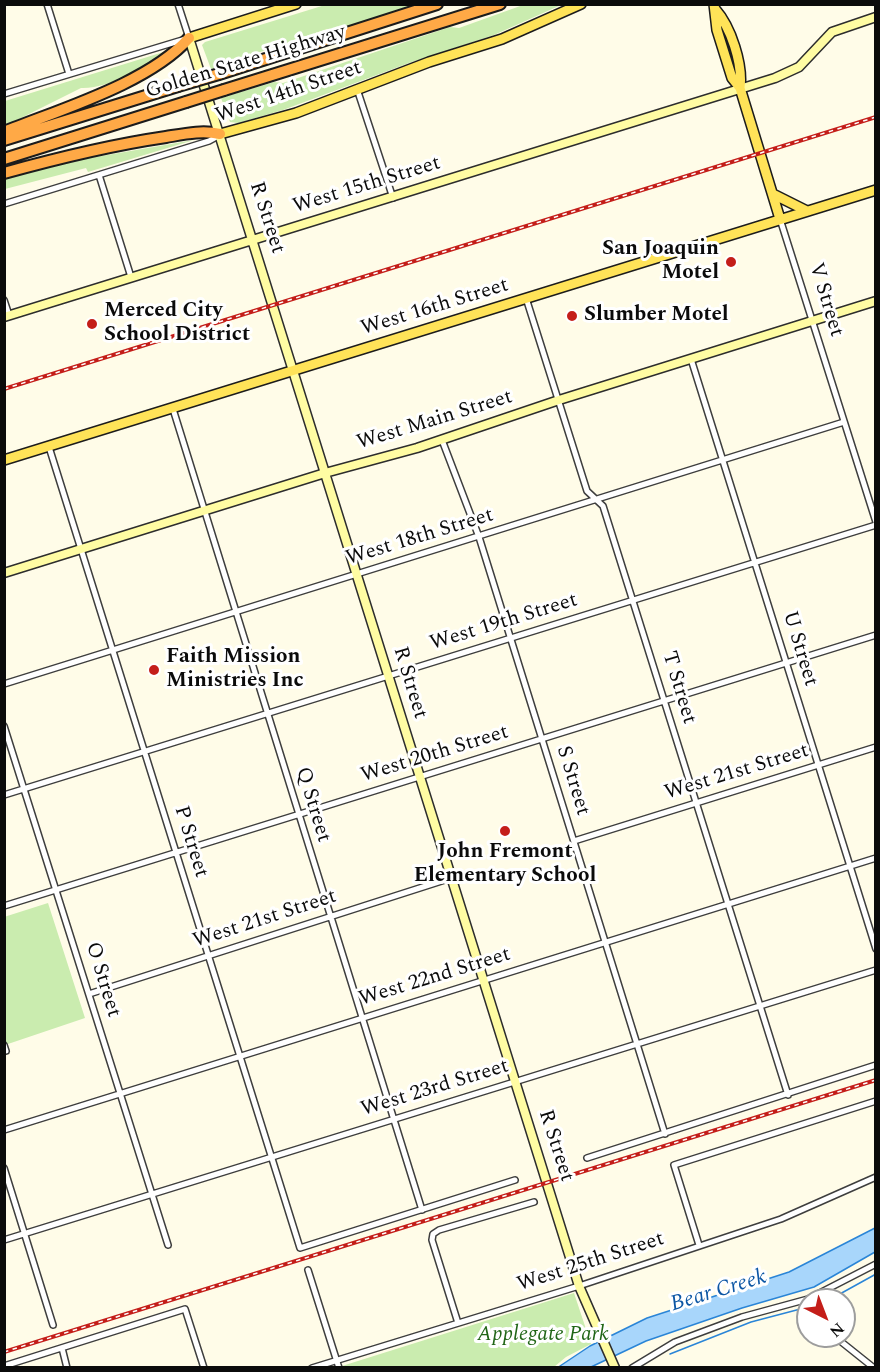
<!DOCTYPE html>
<style>
body{margin:0}
#map{position:relative;width:880px;height:1372px;overflow:hidden;background:#fffce8;font-family:Spectral,serif}
canvas{display:block}
.frame{position:absolute;inset:0;border:6px solid #0b0b0b;pointer-events:none}
.north{position:absolute;left:796px;top:1288px;width:60px;height:60px;box-sizing:border-box;background:#fff;border:2px solid #9d9d9d;border-radius:50%;rotate:138deg;font-size:16px;font-weight:700;line-height:24px;text-align:center;color:#0b0b0b}
.north::after{content:'';display:block;margin:auto;width:21px;height:27px;background:#c41e19;clip-path:polygon(50% 0,100% 100%,50% 72%,0 100%)}
</style>
<div id="map">
<canvas width="880" height="1372"></canvas>
<div class="frame"></div>
<div class="north">N</div>
</div>
<script>
const ctx = document.querySelector('canvas').getContext('2d');
ctx.lineJoin = 'round';
function paint(path, color) {
  ctx.fillStyle = color;
  ctx.fill(path, 'evenodd');
}
function stroke(path, color, width, dash) {
  ctx.strokeStyle = color;
  ctx.lineWidth = width;
  ctx.lineCap = dash ? 'butt' : 'round';
  ctx.setLineDash(dash || []);
  ctx.stroke(path);
}
function drawText(font, color, halo, rows, align = 'center') {
  ctx.font = font + ' Spectral,serif';
  ctx.lineWidth = 6;
  ctx.setLineDash([]);
  ctx.textBaseline = 'middle';
  ctx.strokeStyle = halo;
  ctx.fillStyle = color;
  for (const [text, x, y, turn = 0] of rows) {
    ctx.save();
    ctx.translate(x, y);
    ctx.rotate((+turn || 0) * Math.PI / 180);
    ctx.textAlign = isNaN(turn) ? turn : align;
    if (halo) ctx.strokeText(text, 0, 0);
    ctx.fillText(text, 0, 0);
    ctx.restore();
  }
}
const green = new Path2D(`
 M 325,5 L 417,5 L 332,31 L 327,29 L 211,69 L 202,45 L 205,42 Z
 M 523,5 L 561,5 L 494,35 L 409,63 L 283,110 L 238,123 L 230,122 L 221,98 L 274,82 L 283,83 L 450,27 L 459,28 Z
 M 170,50 C 145,65 111,89 81,88 L 5,126 L 5,101 Z
 M 194,140 L 88,172 L 86,168 L 5,189 L 5,177 L 61,163 Z
 M 48,903 L 85,1018 L 5,1045 L 4,917 Z
 M 574,1293 L 591,1344 L 566,1357 L 554,1367 L 342,1366 Z`);
const water = new Path2D(`
 M 875,1228 L 875,1252 L 814,1287 L 742,1308 L 646,1341 L 591,1367 L 557,1368 L 590,1346 L 647,1318 L 789,1272 Z`);
const stream = new Path2D(`
 M 829,1300 L 876,1274
 M 670,1354 L 751,1322 L 808,1307`);
const street = new Path2D(`
 M 47,4 L 69,74
 M 357,89 L 393,198
 M 4,94 L 189,38 L 178,4
 M 99,175 L 131,277
 M 4,204 L 209,141 L 220,135
 M 780,219 L 876,522
 M 526,298 L 587,491 L 603,506 L 788,1095
 M 4,300 L 9,315
 M 691,359 L 876,949
 M 173,409 L 422,1210
 M 442,440 L 479,537 L 665,1134
 M 49,447 L 300,1248 L 515,1180
 M 4,684 L 844,422
 M 4,726 L 168,1245
 M 4,795 L 876,525
 M 574,841 L 876,747
 M 4,906 L 876,635
 M 89,994 L 451,878
 M 4,1045 L 6,1051
 M 4,1130 L 876,858
 M 587,1158 L 876,1065
 M 4,1168 L 53,1325
 M 4,1240 L 876,970
 M 699,1245 L 674,1165 L 876,1101
 M 308,1270 L 339,1368
 M 458,1323 L 432,1240 L 433,1234 L 439,1230 L 534,1202
 M 834,1336 L 874,1368
 M 62,1348 L 67,1368
 M 4,1366 L 185,1309 L 204,1368
 M 312,1368 L 579,1286 L 781,1219 L 876,1177
 M 632,1368 L 675,1342 L 742,1317 L 808,1299 L 876,1264`);
const secondary = new Path2D(`
 M 189,38 L 579,1286 L 615,1368
 M 4,317 L 775,78 L 799,67 L 832,32 L 876,17
 M 4,573 L 325,473 L 417,448 L 559,400 L 876,301`);
const primary = new Path2D(`
 M 714,4 L 717,30 L 732,78 L 740,88 L 780,219
 M 715,9 C 731,27 743,64 740,88
 M 189,38 L 296,4
 M 220,134 L 296,113 L 429,62 L 502,39 L 581,4
 M 773,194 L 807,211
 M 4,460 L 876,190`);
const highway = new Path2D(`
 M 219,74 L 437,4
 M 224,90 L 500,4
 M 4,132 C 61,109 149,83 189,38
 M 4,140 L 178,86
 M 4,159 L 186,102
 M 4,173 C 58,158 111,145 166,137 C 184,134 202,130 220,134`);
const rail = new Path2D(`
 M 4,389 L 876,117
 M 4,1352 L 876,1080`);
const highwayBridge = new Path2D(`
 M 178,86 L 219,74
 M 186,102 L 224,90`);
const markers = [
 [731,262,6,"#c41e19"],
 [572,316,6,"#c41e19"],
 [92,324,6,"#c41e19"],
 [154,670,6,"#c41e19"],
 [505,831,6,"#c41e19"]
];
const streetNames = [
 ["Golden State Highway",246,63,-17],
 ["West 14th Street",289,93,-19],
 ["West 15th Street",367,186,-17],
 ["R Street",266,218,72],
 ["V Street",825,300,73],
 ["West 16th Street",435,308,-17],
 ["West Main Street",435,421,-17],
 ["West 18th Street",420,538,-17],
 ["West 19th Street",504,623,-17],
 ["U Street",799,649,73],
 ["R Street",409,683,73],
 ["T Street",678,688,73],
 ["West 20th Street",435,755,-17],
 ["West 21st Street",737,773,-17],
 ["S Street",572,781,73],
 ["Q Street",312,805,73],
 ["P Street",190,842,73],
 ["West 21st Street",265,920,-18],
 ["West 22nd Street",435,978,-17],
 ["O Street",102,980,73],
 ["West 23rd Street",435,1089,-17],
 ["R Street",555,1146,72],
 ["West 25th Street",591,1263,-18]
];
const poiNames = [
 ["San Joaquin",719,250,"right"],
 ["Motel",719,274,"right"],
 ["Merced City",104,312],
 ["School District",104,336],
 ["Slumber Motel",584,316],
 ["Faith Mission",166,658],
 ["Ministries Inc",166,682],
 ["John Fremont",505,853,"center"],
 ["Elementary School",505,877,"center"]
];
const parkNames = [
 ["Applegate Park",543,1336]
];
const waterNames = [
 ["Bear Creek",719,1292,-17]
];
paint(green, '#caecaf');
paint(water, '#a8d6fb');
stroke(water, '#2a85d7', 1.5);
stroke(stream, '#2a85d7', 1.5);
stroke(street, '#3e3e3e', 8);
stroke(secondary, '#2d2d2d', 11);
stroke(primary, '#1c1c1c', 12);
stroke(highway, '#1c1c1c', 14);
stroke(street, '#fff', 5);
stroke(secondary, '#fffca3', 8);
stroke(primary, '#ffe358', 9);
stroke(highway, '#ffa946', 10);
stroke(rail, '#c41e19', 4);
stroke(rail, '#fff', 1.5, [4.5]);
stroke(highwayBridge, '#1c1c1c', 14, []);
stroke(highwayBridge, '#ffa946', 10);
for (const [x, y, r, color] of markers) {
  const dot = new Path2D();
  dot.arc(x, y, r, 0, 2 * Math.PI);
  ctx.fillStyle = color;
  ctx.fill(dot);
  stroke(dot, '#fff', 2);
}
drawText('21px', '#0b0b0b', '#fff', streetNames);
drawText('bold 21px', '#0b0b0b', '#fff', poiNames, 'left');
drawText('italic 21px', '#216617', '#fff', parkNames);
drawText('italic 22px', '#0c56a4', '#fff', waterNames);
</script>
